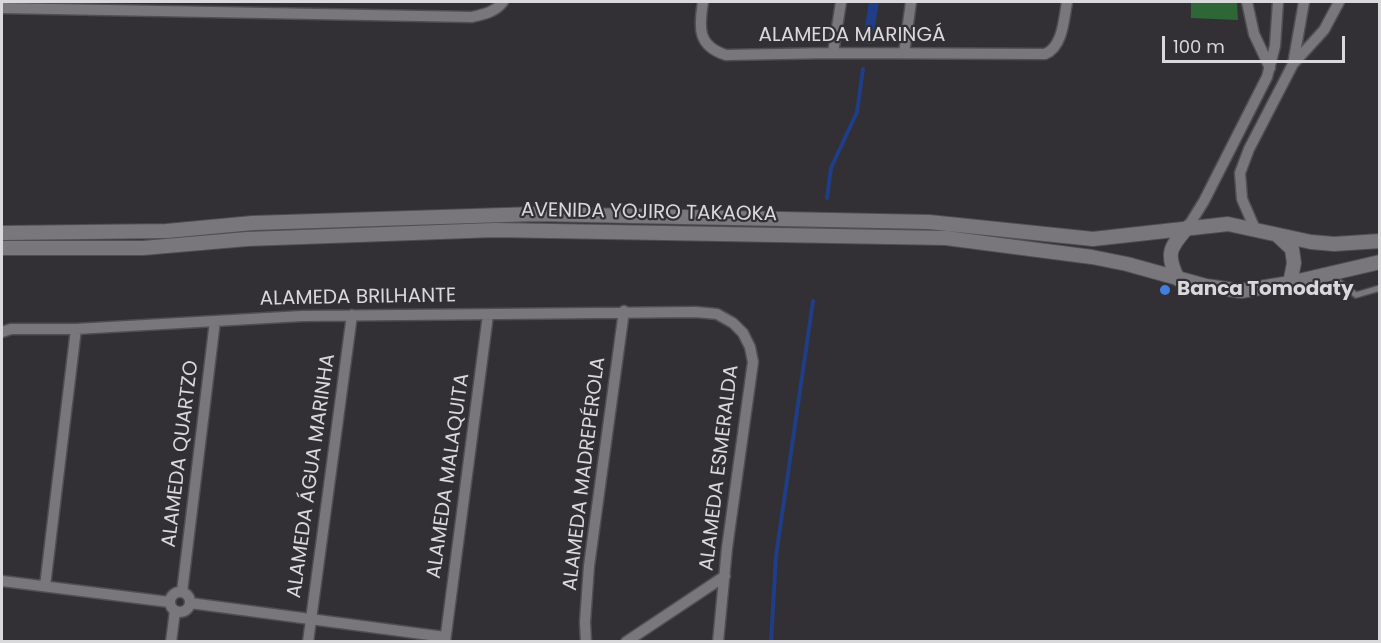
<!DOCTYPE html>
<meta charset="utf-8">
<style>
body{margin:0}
#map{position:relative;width:1381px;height:643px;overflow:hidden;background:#323034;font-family:Poppins,sans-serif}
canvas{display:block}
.frame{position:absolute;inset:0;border:3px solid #d9d8da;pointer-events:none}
.scale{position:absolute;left:1162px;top:36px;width:183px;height:27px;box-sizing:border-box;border:3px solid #d9d8da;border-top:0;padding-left:8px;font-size:18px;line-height:21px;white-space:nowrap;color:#d9d8da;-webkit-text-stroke:4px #323034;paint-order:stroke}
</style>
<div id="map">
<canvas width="1381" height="643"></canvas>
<div class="frame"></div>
<div class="scale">100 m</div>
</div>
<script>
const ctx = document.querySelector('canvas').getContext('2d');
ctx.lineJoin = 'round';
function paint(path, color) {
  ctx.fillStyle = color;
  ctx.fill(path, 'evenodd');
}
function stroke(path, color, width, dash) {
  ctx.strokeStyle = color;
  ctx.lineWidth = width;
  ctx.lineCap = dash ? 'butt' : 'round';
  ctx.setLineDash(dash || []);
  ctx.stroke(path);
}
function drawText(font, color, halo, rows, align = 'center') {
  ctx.font = font + ' Poppins,sans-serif';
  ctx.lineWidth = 4.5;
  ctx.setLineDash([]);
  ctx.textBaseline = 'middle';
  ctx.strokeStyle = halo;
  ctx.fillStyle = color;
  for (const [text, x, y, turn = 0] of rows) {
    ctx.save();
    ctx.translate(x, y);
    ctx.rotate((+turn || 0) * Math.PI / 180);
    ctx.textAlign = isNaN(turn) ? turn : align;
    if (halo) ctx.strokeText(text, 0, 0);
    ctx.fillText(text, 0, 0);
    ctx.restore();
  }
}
const green = new Path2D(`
 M 1191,2 L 1237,2 L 1238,20 L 1191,18 Z`);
const water = new Path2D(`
 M 869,2 L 879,2 L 872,44 L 862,43 Z`);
const stream = new Path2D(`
 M 827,198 L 831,168 L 857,112 L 863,69
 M 771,642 L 776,556 L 813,301`);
const lane = new Path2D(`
 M 1330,275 L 1356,295 L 1380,288`);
const street = new Path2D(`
 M 703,2 C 699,27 697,46 726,55 L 833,53 L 1045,54 C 1063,47 1064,18 1067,2
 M 1247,2 L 1254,34 L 1270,68
 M 2,8 L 472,17 C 485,14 495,12 503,2
 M 833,53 L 841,2
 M 904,53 L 911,2
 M 1293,64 L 1324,30 L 1339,2
 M 1188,227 L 1204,201 L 1267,77 L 1275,46 L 1278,2
 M 1255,229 L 1242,199 L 1240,173 L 1249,149 L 1293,64 L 1304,2
 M 2,332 L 11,329 L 76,329 L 302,316 L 696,312 L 717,314 L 733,323 L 743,333 L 750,347 L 753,362 L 727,548 L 718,642
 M 2,581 L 169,602
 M 45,586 L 76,329
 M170 602a10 10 0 1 1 20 0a10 10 0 1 1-20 0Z
 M 182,592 L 215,321
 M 190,603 L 445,637
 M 171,642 L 175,611
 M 308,642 L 352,315
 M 445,642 L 488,315
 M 586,642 L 585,622 L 589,566 L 624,311
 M 626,642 L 725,576`);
const secondary = new Path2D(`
 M 2,233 L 167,231 L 253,223 L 536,214 L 929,222 L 1093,239 L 1228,224 L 1311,242 L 1334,244 L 1380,241
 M 1277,235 L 1292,249 L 1294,263 L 1290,283
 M 2,248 L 143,248 L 247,239 L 495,230 L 946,238 L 1092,257 L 1127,264 L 1206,286 L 1241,291 L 1290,283 L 1380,262
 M 1178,279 C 1165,254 1170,247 1188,227`);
const markers = [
 [1165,290,6,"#3f7fe0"]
];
const streetNames = [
 ["ALAMEDA MARINGÁ",852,36],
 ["AVENIDA YOJIRO TAKAOKA",649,213,1],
 ["ALAMEDA BRILHANTE",358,298,-1],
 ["ALAMEDA QUARTZO",181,454,-83],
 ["ALAMEDA ESMERALDA",720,468,-83],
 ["ALAMEDA MADREPÉROLA",585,474,-83],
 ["ALAMEDA ÁGUA MARINHA",312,476,-82],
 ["ALAMEDA MALAQUITA",449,476,-82]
];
const poiNames = [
 ["Banca Tomodaty",1177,290]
];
paint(green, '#2d6738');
paint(water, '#1f3e87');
stroke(stream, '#1f3e87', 4);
stroke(lane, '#4f4e50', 8);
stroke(street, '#4f4e50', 13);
stroke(secondary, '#4f4e50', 16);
stroke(lane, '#79777b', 5);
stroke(street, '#79777b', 10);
stroke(secondary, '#79777b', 14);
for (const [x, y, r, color] of markers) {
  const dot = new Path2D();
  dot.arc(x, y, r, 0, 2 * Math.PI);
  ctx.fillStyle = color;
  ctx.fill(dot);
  stroke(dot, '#323034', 2);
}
drawText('20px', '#d9d8da', '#323034', streetNames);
drawText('bold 20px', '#d9d8da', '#323034', poiNames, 'left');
</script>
